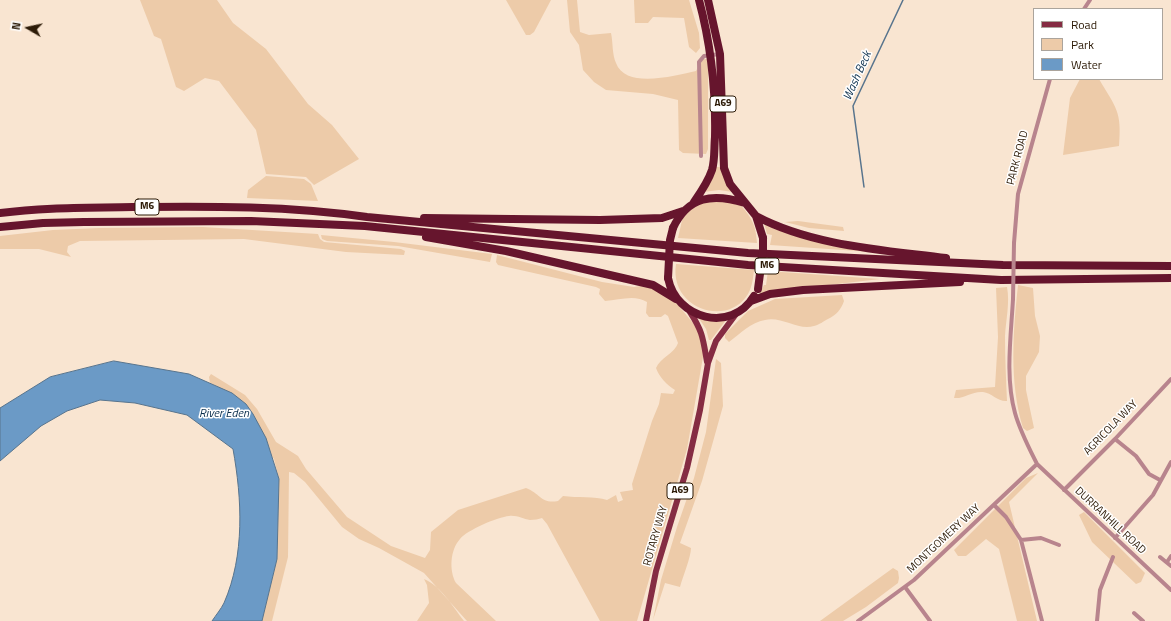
<!DOCTYPE html>
<style>
body{margin:0}
#map{position:relative;width:1171px;height:621px;overflow:hidden;background:#f9e5d1;font-family:"Titillium Web",sans-serif}
canvas{display:block}
.legend{position:absolute;left:1033px;top:8px;width:130px;height:72px;box-sizing:border-box;background:#fff;border:1px solid #aba49c;margin:0;padding:5px 7px;list-style:none;font-size:12px;color:#2d1b07}
.legend li{display:flex;align-items:center;gap:8px;height:20px}
.legend b{width:20px;border:1px solid #aba49c}
.north{position:absolute;left:8px;top:8px;width:40px;height:40px;-webkit-text-stroke:3px #fff;paint-order:stroke;rotate:279deg;font-size:11px;font-weight:700;line-height:16px;text-align:center;color:#2d1b07}
.north::after{content:'';display:block;margin:auto;width:14px;height:18px;background:#2d1b07;clip-path:polygon(50% 0,100% 100%,50% 72%,0 100%)}
</style>
<div id="map">
<canvas width="1171" height="621"></canvas>
<ul class="legend">
<li><b style="height:5px;background:#852c43"></b>Road</li>
<li><b style="height:11px;background:#edcba9"></b>Park</li>
<li><b style="height:11px;background:#6b9ac6"></b>Water</li>
</ul>
<div class="north">N</div>
</div>
<script>
const ctx = document.querySelector('canvas').getContext('2d');
ctx.lineJoin = 'round';
function paint(path, color) {
  ctx.fillStyle = color;
  ctx.fill(path, 'evenodd');
}
function stroke(path, color, width, dash) {
  ctx.strokeStyle = color;
  ctx.lineWidth = width;
  ctx.lineCap = dash ? 'butt' : 'round';
  ctx.setLineDash(dash || []);
  ctx.stroke(path);
}
function drawText(font, color, halo, rows, align = 'center') {
  ctx.font = font + ' "Titillium Web",sans-serif';
  ctx.lineWidth = 3;
  ctx.setLineDash([]);
  ctx.textBaseline = 'middle';
  ctx.strokeStyle = halo;
  ctx.fillStyle = color;
  for (const [text, x, y, turn = 0] of rows) {
    ctx.save();
    ctx.translate(x, y);
    ctx.rotate((+turn || 0) * Math.PI / 180);
    ctx.textAlign = isNaN(turn) ? turn : align;
    if (halo) ctx.strokeText(text, 0, 0);
    ctx.fillText(text, 0, 0);
    ctx.restore();
  }
}
const green = new Path2D(`
 M 140,0 L 217,0 L 233,23 L 266,49 L 308,104 L 332,125 L 359,159 L 314,185 L 306,177 L 266,174 L 256,130 L 219,81 L 205,78 L 184,91 L 176,87 L 161,39 L 154,36 Z
 M 506,0 L 551,0 L 534,32 L 530,35 L 526,35 Z
 M 567,0 L 577,0 L 580,32 L 589,35 L 611,33 C 613,42 612,55 616,63 C 626,90 676,75 696,71 L 702,59 L 708,59 L 708,149 L 706,154 L 683,153 L 679,150 L 678,100 L 653,94 L 606,90 L 594,82 L 583,70 L 579,45 L 570,32 Z
 M 634,0 L 689,0 L 699,33 L 700,48 L 696,53 L 689,47 L 684,18 L 653,17 L 648,23 L 635,23 Z
 M 1080,79 L 1099,79 C 1116,108 1122,111 1119,146 L 1063,155 L 1070,98 Z
 M 715,167 L 721,167 L 733,192 L 719,190 L 703,192 Z
 M 266,176 L 304,179 L 311,184 L 318,201 L 247,198 L 248,190 Z
 M 699,200 L 739,203 C 751,217 756,224 757,243 L 678,238 L 683,216 Z
 M 798,221 L 843,227 L 844,231 L 809,228 L 785,222 Z
 M 764,223 C 801,243 846,246 887,253 L 770,245 L 772,235 L 767,234 Z
 M 203,227 L 318,234 L 320,239 L 324,242 L 401,249 L 405,251 L 404,255 L 346,252 L 244,239 L 80,241 L 68,246 L 67,252 L 71,257 L 39,249 L 0,249 L 0,236 L 53,230 L 99,228 Z
 M 321,235 L 394,242 L 492,254 L 490,262 L 398,246 L 327,241 L 322,239 Z
 M 497,255 L 602,282 L 634,287 L 647,285 L 673,299 L 698,329 L 704,351 L 687,449 L 637,621 L 600,621 L 547,524 L 542,518 C 539,519 534,520 530,520 C 523,519 517,515 509,516 C 498,517 467,530 460,539 C 450,550 449,571 456,583 L 496,621 L 467,621 L 424,573 L 379,548 L 359,539 L 342,527 L 305,482 L 294,473 L 289,472 L 288,557 L 272,621 L 262,621 L 277,559 L 279,479 L 274,459 L 216,386 L 210,383 L 209,377 L 211,374 L 245,395 L 257,409 L 276,442 L 298,456 L 306,469 L 347,517 L 391,546 L 425,558 L 430,550 L 431,532 L 458,510 L 526,488 C 541,494 541,504 558,501 L 563,496 C 577,498 595,496 607,500 L 616,495 L 618,502 L 623,500 L 620,492 L 633,490 L 632,484 L 652,421 L 659,404 L 661,393 L 673,394 L 675,390 C 667,385 659,377 656,368 C 660,358 675,353 678,343 L 668,316 L 665,314 L 661,317 L 649,317 L 646,313 L 647,302 C 635,294 619,300 605,301 L 599,294 L 600,289 L 596,287 L 498,265 L 496,262 Z
 M 676,264 L 754,270 C 753,279 752,289 746,297 C 724,327 669,307 676,264 Z
 M 768,271 L 880,279 L 795,289 L 771,290 L 759,295 L 764,285 L 766,285 Z
 M 1018,285 L 1033,288 L 1035,316 L 1040,336 L 1039,352 L 1026,376 L 1026,390 L 1034,428 L 1027,431 L 1023,428 C 1009,382 1013,332 1018,285 Z
 M 1007,287 C 1010,303 1006,319 1005,336 C 1005,358 1006,379 1007,401 C 998,402 992,393 983,392 C 972,391 964,399 954,398 L 956,390 L 995,387 L 998,337 L 996,288 Z
 M 842,295 L 844,301 C 841,310 836,315 828,319 C 824,321 819,325 814,326 C 798,331 782,316 765,320 C 751,322 740,334 729,342 L 725,338 L 725,334 L 748,311 L 775,299 Z
 M 698,317 L 726,320 L 711,340 L 709,340 L 706,329 Z
 M 716,359 L 721,363 L 723,406 L 702,481 L 680,543 L 691,548 C 691,557 683,576 680,587 L 665,583 L 653,620 L 661,580 L 677,527 L 694,478 L 706,432 Z
 M 1038,473 L 1009,502 L 1037,621 L 1017,621 L 999,549 L 986,539 L 966,556 L 958,556 L 954,550 L 1026,478 Z
 M 1084,512 L 1145,573 L 1141,582 L 1136,584 L 1092,542 L 1079,515 Z
 M 893,568 L 898,571 L 899,578 L 898,583 L 866,607 L 843,621 L 820,621 Z
 M 424,579 C 441,586 453,607 464,621 L 417,621 L 429,603 L 427,585 Z`);
const water = new Path2D(`
 M 114,361 L 189,374 L 232,393 L 246,404 L 253,414 L 266,438 L 279,479 L 277,559 L 262,621 L 212,621 C 216,615 221,609 224,603 C 245,555 242,499 233,449 L 187,415 L 135,403 L 100,400 L 67,411 L 41,426 L 0,461 L 0,408 L 50,377 Z`);
const stream = new Path2D(`
 M 864,187 L 853,106 L 903,0`);
const street = new Path2D(`
 M 1084,9 L 1090,0
 M 701,156 L 699,62 L 704,56 L 720,54
 M 1014,243 L 1018,194 L 1050,79
 M 1013,299 C 1011,336 1005,377 1015,413 C 1020,431 1029,448 1037,464 L 1171,590
 M 1115,439 L 1136,456 L 1149,474 L 1160,480
 M 1064,490 L 1115,439 L 1171,379
 M 994,505 L 1006,517 L 1021,540 L 1042,621
 M 1115,538 L 1153,495 L 1171,462
 M 1021,540 L 1041,538 L 1059,545
 M 1160,557 L 1171,566
 M 1167,562 L 1171,556
 M 905,587 L 930,621
 M 1134,613 L 1143,621
 M 858,621 L 914,580 L 1037,464
 M 1097,621 L 1100,590 L 1113,557`);
const primary = new Path2D(`
 M 690,312 C 703,332 703,339 707,362
 M 646,621 L 656,571 L 687,468 L 700,410 L 708,363 L 716,341 L 736,314`);
const highway = new Path2D(`
 M 708,0 L 720,54 L 724,168 L 730,184 L 756,216 L 763,238
 M 694,202 C 701,192 708,182 712,170 C 715,160 714,148 715,137 C 716,90 711,45 699,0
 M 0,213 C 45,207 89,208 133,207 C 211,206 290,206 367,217 L 748,253 L 1003,265 L 1171,266
 M 756,216 C 812,246 884,250 946,258
 M 424,218 L 600,220 L 662,218 L 683,211
 M 0,227 L 43,223 L 84,222 L 251,221 L 365,226 L 748,265 L 1001,280 L 1171,278
 M 673,228 C 688,196 713,193 745,203
 M 426,237 L 506,251 L 640,282 L 653,285 L 676,299
 M 668,278 C 676,319 731,334 754,296
 M 751,301 L 770,294 L 803,290 L 960,282`);
const streetBridge = new Path2D(`
 M 1013,299 L 1014,243`);
const highwayBridge = new Path2D(`
 M 668,278 L 670,240 L 673,228
 M 758,289 L 763,251 L 763,238`);
const shields = [
 [723,104,26],
 [147,207,24],
 [767,266,24],
 [680,491,26]
];
const shieldNames = [
 ["A69",723,104],
 ["M6",147,207],
 ["M6",767,266],
 ["A69",680,491]
];
const streetNames = [
 ["PARK ROAD",1018,158,-75],
 ["AGRICOLA WAY",1111,428,-46],
 ["DURRANHILL ROAD",1110,521,43],
 ["ROTARY WAY",656,536,-74],
 ["MONTGOMERY WAY",944,539,-43]
];
const waterNames = [
 ["Wash Beck",858,76,-66],
 ["River Eden",224,414]
];
paint(green, '#edcba9');
paint(water, '#6b9ac6');
stroke(water, '#58748d', 1);
stroke(stream, '#58748d', 1.5);
stroke(street, '#b8848d', 4);
stroke(primary, '#852c43', 6);
stroke(highway, '#66152d', 8);
stroke(streetBridge, '#b8848d', 4);
stroke(highwayBridge, '#66152d', 8);
for (const [x, y, w] of shields) {
  const box = new Path2D();
  box.roundRect(x - w / 2, y - 8, w, 16, 3);
  ctx.fillStyle = '#fff';
  ctx.fill(box);
  stroke(box, '#2d1b07', 1);
}
drawText('bold 10px', '#2d1b07', null, shieldNames);
drawText('11px', '#2d1b07', '#fff', streetNames);
drawText('italic 12px', '#0b2f4d', '#fff', waterNames);
</script>
